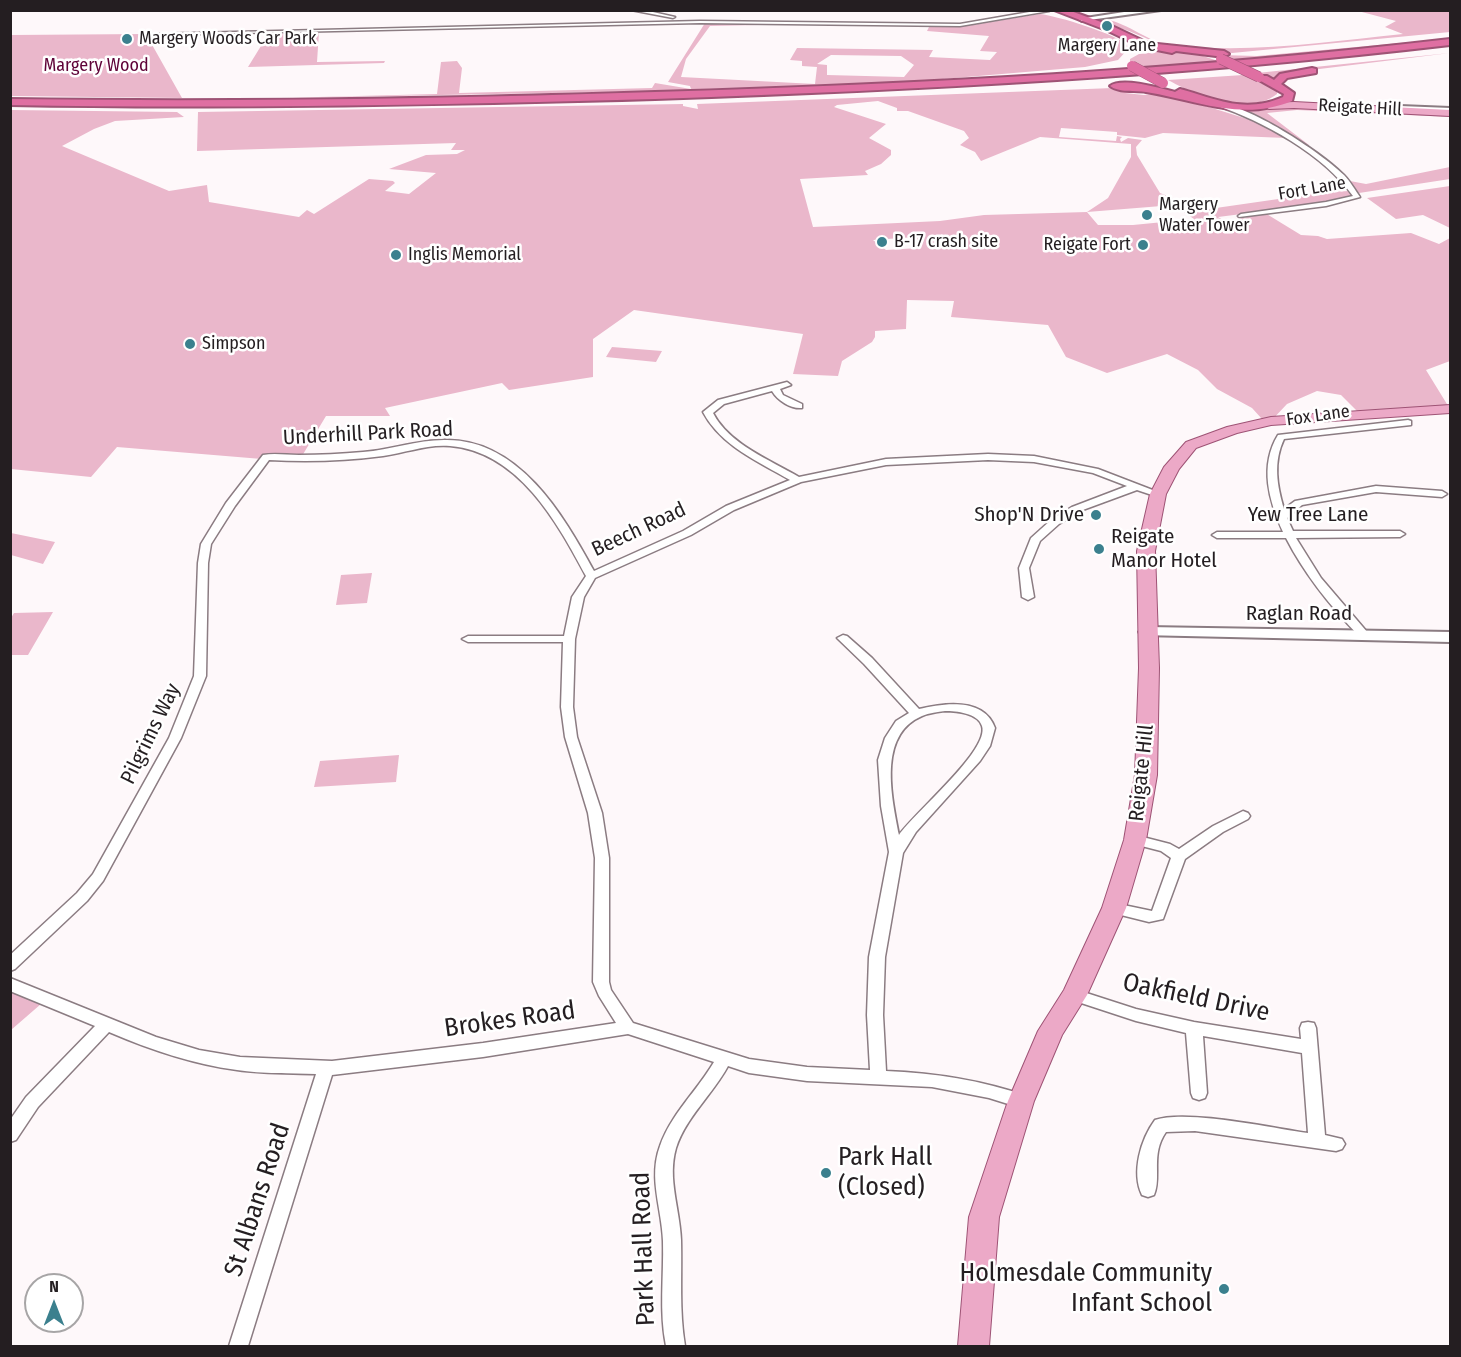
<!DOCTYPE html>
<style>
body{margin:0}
#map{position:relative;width:1461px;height:1357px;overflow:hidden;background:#fef8fa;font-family:"Fira Sans Condensed",sans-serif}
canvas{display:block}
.frame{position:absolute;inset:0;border:12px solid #241e21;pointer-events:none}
.north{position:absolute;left:24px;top:1273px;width:60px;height:60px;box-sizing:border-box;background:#fff;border:2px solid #a7a5a6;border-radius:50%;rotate:0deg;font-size:16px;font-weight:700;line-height:24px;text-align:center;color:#241e21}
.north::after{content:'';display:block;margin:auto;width:21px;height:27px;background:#3b808e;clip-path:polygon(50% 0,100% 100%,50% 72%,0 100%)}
</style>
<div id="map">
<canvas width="1461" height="1357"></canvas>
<div class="frame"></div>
<div class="north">N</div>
</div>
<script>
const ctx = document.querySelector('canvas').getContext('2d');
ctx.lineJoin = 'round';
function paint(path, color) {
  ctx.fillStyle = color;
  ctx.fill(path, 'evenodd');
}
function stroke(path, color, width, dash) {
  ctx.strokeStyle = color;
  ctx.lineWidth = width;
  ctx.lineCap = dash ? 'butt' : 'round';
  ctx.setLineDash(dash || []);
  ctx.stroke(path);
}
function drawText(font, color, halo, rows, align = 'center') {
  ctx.font = font + ' "Fira Sans Condensed",sans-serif';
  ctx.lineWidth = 5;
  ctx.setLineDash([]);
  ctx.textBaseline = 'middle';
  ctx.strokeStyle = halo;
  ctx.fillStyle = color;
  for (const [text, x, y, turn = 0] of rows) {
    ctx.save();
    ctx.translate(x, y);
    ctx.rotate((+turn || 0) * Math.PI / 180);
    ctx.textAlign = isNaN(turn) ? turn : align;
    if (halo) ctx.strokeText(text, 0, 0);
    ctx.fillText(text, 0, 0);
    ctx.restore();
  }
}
const green = new Path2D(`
 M 1429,10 L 1450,12 L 1450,32 L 1232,53 L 1162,45 L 1129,31 L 1097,21 C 1113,13 1147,41 1164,44 C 1245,55 1323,42 1403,34 L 1385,27 L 1396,21 L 1358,11 Z
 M 1040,14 C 1058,16 1116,34 1127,45 L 1128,49 L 1118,60 L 1085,67 L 895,83 L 712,90 L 278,98 L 437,94 L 441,62 L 457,61 L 462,68 L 459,93 L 652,88 L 655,83 L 691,89 L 690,86 L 668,82 L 705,23 L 808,24 L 710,26 L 686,59 L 681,77 L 815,84 L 817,67 L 802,66 L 802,61 L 790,60 L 797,48 L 933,50 L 929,57 L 990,60 L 997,52 L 980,51 L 989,36 L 927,31 L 929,27 L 966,26 ZM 831,55 L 901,56 L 914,65 L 904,77 L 827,75 L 827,65 L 817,64 Z
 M 319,32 L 317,62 L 385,61 L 384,63 L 248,67 L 269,33 Z
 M 146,34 L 182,98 L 11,96 L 11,35 Z
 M 1411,42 L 1414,43 L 1235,61 L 1220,55 L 1257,56 Z
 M 1165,51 L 1194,53 L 1221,62 L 1140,68 L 1130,63 L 1130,59 L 1139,54 Z
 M 1450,53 L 1295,72 L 1270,79 L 1257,73 Z
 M 1243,75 L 1277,90 L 1277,94 C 1247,117 1197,96 1168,80 Z
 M 1113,88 L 1142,91 L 1125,93 L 1144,95 L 1164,93 L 1257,122 L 1286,138 L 1163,133 L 1145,138 L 1117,135 L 1117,132 L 1061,128 L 1059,137 L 1116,141 L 1117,136 L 1122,137 L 1120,139 L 1121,142 L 1128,138 L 1142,140 L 1136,147 L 1137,155 L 1160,193 L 1202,210 L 1327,192 L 1350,191 L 1354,196 L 1329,203 L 1218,217 L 1226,222 L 1265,213 L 1301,235 L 1318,236 L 1327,239 L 1411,233 L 1439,244 L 1450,238 L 1450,361 L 1426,370 L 1450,409 L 1358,412 L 1341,395 L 1317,391 L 1287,404 L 1271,421 L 1262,419 L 1252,408 L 1217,389 L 1198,370 L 1167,354 L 1107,373 L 1066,357 L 1048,325 L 951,317 L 954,301 L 907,300 L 906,329 L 875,331 L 875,337 L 872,342 L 842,361 L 838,376 L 793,374 L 803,334 L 634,310 L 593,339 L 593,377 L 509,390 L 502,383 L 385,408 L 390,416 L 326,416 L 302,456 L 286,461 L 117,447 L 91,477 L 11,469 L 11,110 L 177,112 L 184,117 L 115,121 L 94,129 L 62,146 L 169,191 L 207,185 L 209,202 L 299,217 L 307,210 L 314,214 L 369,179 L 393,181 L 395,183 L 385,191 L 409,194 L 436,173 L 389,169 L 426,155 L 457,154 L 465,150 L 451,150 L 456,143 L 197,151 L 198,112 L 683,104 L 683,106 L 698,109 L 697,104 ZM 878,101 L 897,108 L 897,111 L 908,111 L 964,131 L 969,138 L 960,145 L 975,152 L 981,161 L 1040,137 L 1131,144 L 1131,157 L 1108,198 L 1087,212 L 984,215 L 940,221 L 813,227 L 800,179 L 868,175 L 865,171 L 881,164 L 891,155 L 891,150 L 869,138 L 886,124 L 834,107 L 837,105 ZM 1174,205 L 1194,219 L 1133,225 L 1098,225 L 1087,212 ZM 915,237 L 919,248 L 886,250 L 873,240 Z
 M 1270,107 L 1450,114 L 1450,117 L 1297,110 L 1267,113 L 1309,145 L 1302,144 L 1247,113 L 1256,108 Z
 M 1450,167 L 1450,179 L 1359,193 L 1350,181 L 1366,184 Z
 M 1450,186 L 1450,228 L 1423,215 L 1396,219 L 1367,198 Z
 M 612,347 L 662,351 L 656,362 L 606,357 Z
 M 11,533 L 55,542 L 43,564 L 11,555 Z
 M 372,573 L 367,603 L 336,605 L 341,575 Z
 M 53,612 L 28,655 L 11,655 L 11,618 L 14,613 Z
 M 399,755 L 396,782 L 314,787 L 320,761 Z
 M 11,990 L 41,1004 L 11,1030 Z`);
const street = new Path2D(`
 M 631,10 L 644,10 L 675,17 L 673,18 Z
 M 1041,10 L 1049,11 L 960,26 L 700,23 L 152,35 L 150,34 L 700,21 L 960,24 Z
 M 1215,103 C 1248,104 1319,151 1344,175 C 1350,181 1355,190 1360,197 L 1326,206 L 1239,217 L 1238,216 L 1241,214 L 1326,202 L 1353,196 C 1323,154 1263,121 1215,105 Z
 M 787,382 L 791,385 L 780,389 L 783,395 L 802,404 L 802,408 C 791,409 778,401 772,391 L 724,404 L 713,413 C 729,444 770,460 799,477 L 886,459 L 988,454 L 1034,456 L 1098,469 L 1163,494 L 1158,497 L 1137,490 L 1080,511 L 1059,524 L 1040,541 L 1029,568 L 1034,597 L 1028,600 L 1022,597 L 1019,568 L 1031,538 L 1051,520 L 1072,507 L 1127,486 L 1093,473 L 1034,462 L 988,460 L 886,465 L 801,482 L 734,510 L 691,535 L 595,578 L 584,597 L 575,639 L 573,707 L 577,737 L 602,813 L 609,858 L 609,982 L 611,990 L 633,1023 L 749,1059 L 807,1067 L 870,1070 L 867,1015 L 869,957 L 889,852 L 881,806 L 878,760 L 885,738 L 896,721 L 909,713 L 864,664 L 837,638 L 843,635 L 847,636 L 872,658 L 919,709 C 944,703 984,697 995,728 L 990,746 L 980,761 L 916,832 L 903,853 L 885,957 L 883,1015 L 886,1071 C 934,1073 981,1080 1027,1096 L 1029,1101 L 1027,1106 L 1021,1108 L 989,1098 L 932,1087 L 807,1081 L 749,1073 L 728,1066 C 713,1094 686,1117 676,1148 C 667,1179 680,1209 681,1240 C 682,1276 679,1310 685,1346 L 666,1346 C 659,1311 664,1277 663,1241 C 662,1209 648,1178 660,1146 C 671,1114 697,1091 714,1062 L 628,1034 L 483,1057 L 332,1075 L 248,1346 L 229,1346 L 316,1074 C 290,1073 263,1074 237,1070 C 192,1064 151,1050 109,1032 L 38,1107 L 16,1140 L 10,1142 L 10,1120 L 26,1097 L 95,1026 L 10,991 L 10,978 L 156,1037 L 199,1050 L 240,1057 L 332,1061 L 483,1043 L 616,1023 L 599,996 L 593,982 L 595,858 L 588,813 L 565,737 L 561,707 L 563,642 L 468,642 L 462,639 L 468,636 L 564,636 L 572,597 L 586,576 C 557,522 519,452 450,446 C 427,444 405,453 383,456 C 345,461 307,462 269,460 L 235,506 L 211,544 L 208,563 L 206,676 L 181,738 L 103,881 L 87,901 L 15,969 L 10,971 L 10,955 L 77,893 L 93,874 L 169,738 L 194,676 L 198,563 L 201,544 L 226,503 L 263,455 C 274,453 287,455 299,455 C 320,455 341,454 363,452 C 390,450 417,440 444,440 C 518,438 563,514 594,571 L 683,531 L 726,506 L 790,480 C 759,462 721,446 703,412 L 718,400 ZM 945,711 C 956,711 978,713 982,726 C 990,750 914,813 899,835 C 892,798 877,735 922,716 C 929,713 938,712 945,711 Z
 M 1408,420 L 1411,421 L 1411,425 L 1284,439 C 1273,462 1277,486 1284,509 L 1295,501 L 1376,486 L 1442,491 L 1447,494 L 1442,497 L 1376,492 L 1302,505 L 1287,518 L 1293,531 L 1400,531 L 1405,534 L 1400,537 L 1296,538 L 1321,578 L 1368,633 L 1370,635 L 1368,637 L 1360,637 C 1331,607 1305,575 1286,538 L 1217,538 L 1212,535 L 1217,532 L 1283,532 C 1269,501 1259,466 1278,435 Z
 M 1243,811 L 1248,813 L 1250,816 L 1248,819 L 1223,832 L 1185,859 L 1163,919 L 1149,922 L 1109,912 L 1107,908 L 1109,904 L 1114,903 L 1152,911 L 1171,858 L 1161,851 L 1130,843 L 1128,840 L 1130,837 L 1135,835 L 1170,844 L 1179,849 L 1213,826 Z
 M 1074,989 L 1136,1009 L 1194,1022 L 1301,1039 L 1300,1028 L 1302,1023 L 1308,1022 L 1314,1023 L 1316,1028 L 1325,1135 L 1342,1139 L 1345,1144 L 1342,1149 L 1336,1151 L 1195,1131 L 1166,1132 C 1150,1155 1162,1177 1154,1195 L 1148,1197 L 1142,1195 C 1131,1172 1141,1139 1155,1120 C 1186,1109 1272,1128 1308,1133 L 1302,1053 L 1203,1036 L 1207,1093 L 1205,1098 L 1199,1100 L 1193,1098 L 1191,1093 L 1186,1033 L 1136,1021 L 1069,999 L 1066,995 L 1069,991 Z`);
const secondary = new Path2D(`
 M 1137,10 L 1161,10 L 1082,21 L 1079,19 Z
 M 1400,106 L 1450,108 L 1450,112 L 1403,110 L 1400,110 Z
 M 1147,627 L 1450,632 L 1450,642 L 1141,635 L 1139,632 Z`);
const primary = new Path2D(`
 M 1294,102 L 1450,110 L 1450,116 L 1294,108 L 1269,109 L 1264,106 L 1269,103 Z
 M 1450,405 L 1450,413 L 1271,425 L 1237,433 L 1196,448 L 1179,469 L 1166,494 L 1155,551 L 1159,668 L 1157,775 L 1146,840 L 1126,908 L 1087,995 L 1062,1035 L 1034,1101 L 999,1217 L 989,1346 L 958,1346 L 969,1217 L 1008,1101 L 1038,1031 L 1064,990 L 1102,908 L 1124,840 L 1135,775 L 1139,668 L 1137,551 L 1150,494 L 1164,467 L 1186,442 L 1227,427 L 1271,417 Z`);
const highway = new Path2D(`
 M 1054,10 L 1068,10 L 1112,26 L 1148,43 L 1224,51 L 1229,54 L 1224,57 L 1176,51 L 1172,53 L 1142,47 L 1106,30 Z
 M 1450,39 L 1450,45 C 1186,76 921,90 655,99 C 440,105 226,109 10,105 L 10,99 C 225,102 440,99 655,92 C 921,84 1186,70 1450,39 Z
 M 1312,68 L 1316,69 L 1316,73 L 1287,78 L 1281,84 L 1294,93 L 1292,101 C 1242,122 1196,100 1146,92 C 1135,90 1119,93 1110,86 C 1122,77 1160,88 1175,92 L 1180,89 C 1217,99 1244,114 1283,97 L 1284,94 L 1259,80 L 1259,76 L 1267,76 L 1274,80 L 1280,74 Z`);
const highwayBridge = new Path2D(`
 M 1221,59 L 1259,77
 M 1132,66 L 1163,83`);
const markers = [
 [1107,26,6,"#3b808e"],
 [127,39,6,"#3b808e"],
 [1147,215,6,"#3b808e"],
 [882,242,6,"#3b808e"],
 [1143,245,6,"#3b808e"],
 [396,255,6,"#3b808e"],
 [190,344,6,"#3b808e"],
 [1096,515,6,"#3b808e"],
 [1099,549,6,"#3b808e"],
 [826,1173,6,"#3b808e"],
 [1224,1289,6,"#3b808e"]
];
const farPoinames = [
 ["Margery Woods Car Park",139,39],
 ["Margery Lane",1107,46,"center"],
 ["Margery",1159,205],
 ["Water Tower",1159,226],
 ["B-17 crash site",894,242],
 ["Reigate Fort",1131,245,"right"],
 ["Inglis Memorial",408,255],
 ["Simpson",202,344]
];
const farParknames = [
 ["Margery Wood",96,66]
];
const farStreetnames = [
 ["Reigate Hill",1360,108,3],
 ["Fort Lane",1312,189,-10],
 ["Fox Lane",1318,416,-8]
];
const streetNames = [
 ["Underhill Park Road",368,434,-3],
 ["Yew Tree Lane",1308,515],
 ["Beech Road",639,530,-25],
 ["Raglan Road",1299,614],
 ["Pilgrims Way",151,734,-64],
 ["Reigate Hill",1142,773,-84]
];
const poiNames = [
 ["Shop'N Drive",1084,515],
 ["Reigate",1111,537,"left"],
 ["Manor Hotel",1111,561,"left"]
];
const nearStreetnames = [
 ["Oakfield Drive",1196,998,12],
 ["Brokes Road",510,1020,-8],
 ["St Albans Road",258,1200,-72],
 ["Park Hall Road",644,1249,-92]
];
const nearPoinames = [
 ["Park Hall",838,1158],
 ["(Closed)",838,1188],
 ["Holmesdale Community",1212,1274,"right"],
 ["Infant School",1212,1304,"right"]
];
paint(green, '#eab7cb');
stroke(street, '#8b7c82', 3);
stroke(secondary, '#8b7c82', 4);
stroke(primary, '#9e5375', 2);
stroke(highway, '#9e5375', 4);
paint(street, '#fff');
paint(secondary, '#fff');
paint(primary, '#eca9c7');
paint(highway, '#df6fa2');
stroke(highwayBridge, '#9e5375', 11, []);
stroke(highwayBridge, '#df6fa2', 10);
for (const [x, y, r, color] of markers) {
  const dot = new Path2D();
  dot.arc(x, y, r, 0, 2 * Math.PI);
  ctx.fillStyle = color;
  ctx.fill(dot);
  stroke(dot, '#fff', 2);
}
drawText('18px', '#241e21', '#fff', farPoinames, 'left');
drawText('18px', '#5f0338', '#fff', farParknames);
drawText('18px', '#241e21', '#fff', farStreetnames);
drawText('21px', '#241e21', '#fff', streetNames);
drawText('21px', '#241e21', '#fff', poiNames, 'right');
drawText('26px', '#241e21', '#fff', nearStreetnames);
drawText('26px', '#241e21', '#fff', nearPoinames, 'left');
</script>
